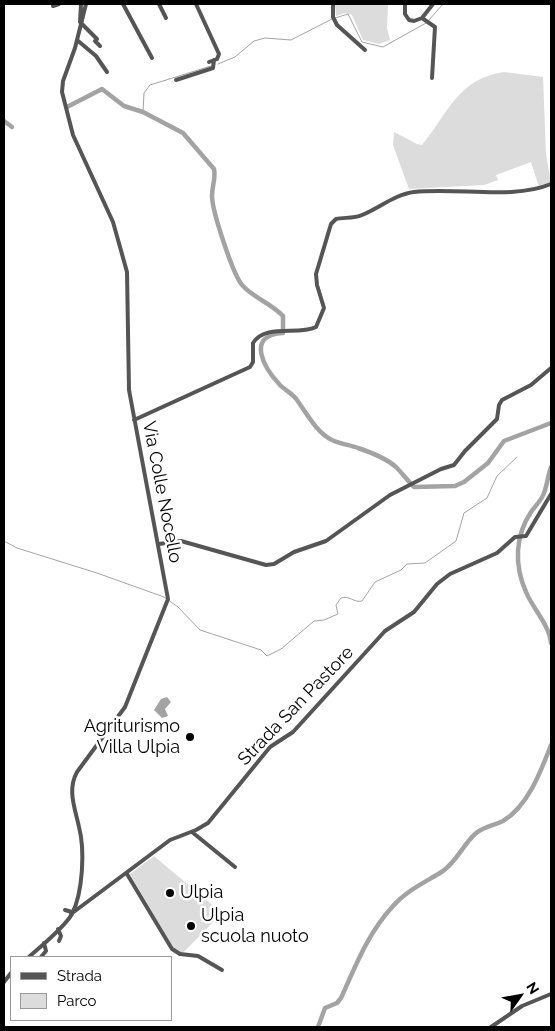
<!DOCTYPE html>
<style>
body{margin:0}
#map{position:relative;width:555px;height:1031px;overflow:hidden;background:#fff;font-family:Raleway,sans-serif}
canvas{display:block}
.frame{position:absolute;inset:0;border:5px solid #000;pointer-events:none}
.legend{position:absolute;left:10px;top:956px;width:162px;height:65px;box-sizing:border-box;background:#fff;border:1px solid #999;margin:0;padding:6px 9px;list-style:none;font-size:15px;color:#000}
.legend li{display:flex;align-items:center;gap:10px;height:25px}
.legend b{width:25px;border:1px solid #999}
.north{position:absolute;left:495px;top:971px;width:50px;height:50px;-webkit-text-stroke:4px #fff;paint-order:stroke;rotate:58deg;font-size:14px;font-weight:700;line-height:20px;text-align:center;color:#000}
.north::after{content:'';display:block;margin:auto;width:18px;height:22px;background:#000;clip-path:polygon(50% 0,100% 100%,50% 72%,0 100%)}
</style>
<div id="map">
<canvas width="555" height="1031"></canvas>
<div class="frame"></div>
<ul class="legend">
<li><b style="height:6px;background:#555"></b>Strada</li>
<li><b style="height:14px;background:#dcdcdc"></b>Parco</li>
</ul>
<div class="north">N</div>
</div>
<script>
const ctx = document.querySelector('canvas').getContext('2d');
ctx.lineJoin = 'round';
function paint(path, color) {
  ctx.fillStyle = color;
  ctx.fill(path, 'evenodd');
}
function stroke(path, color, width, dash) {
  ctx.strokeStyle = color;
  ctx.lineWidth = width;
  ctx.lineCap = dash ? 'butt' : 'round';
  ctx.setLineDash(dash || []);
  ctx.stroke(path);
}
function drawText(font, color, halo, rows, align = 'center') {
  ctx.font = font + ' Raleway,sans-serif';
  ctx.lineWidth = 5;
  ctx.setLineDash([]);
  ctx.textBaseline = 'middle';
  ctx.strokeStyle = halo;
  ctx.fillStyle = color;
  for (const [text, x, y, turn = 0] of rows) {
    ctx.save();
    ctx.translate(x, y);
    ctx.rotate((+turn || 0) * Math.PI / 180);
    ctx.textAlign = isNaN(turn) ? turn : align;
    if (halo) ctx.strokeText(text, 0, 0);
    ctx.fillText(text, 0, 0);
    ctx.restore();
  }
}
const green = new Path2D(`
 M 335,4 L 388,4 L 387,28 L 390,40 L 379,44 L 363,40 L 352,15 L 345,13 L 336,16 Z
 M 504,72 L 543,77 L 546,154 L 551,183 L 539,187 L 531,162 L 496,175 L 498,180 L 484,185 L 409,189 L 393,145 L 394,132 L 417,144 L 422,145 C 447,115 458,78 504,72 Z
 M 154,856 L 222,913 L 179,957 L 130,874 Z`);
const water = new Path2D(`
 M 167,697 L 171,702 L 165,709 L 168,716 L 162,718 L 154,710 L 161,699 Z`);
const stream = new Path2D(`
 M 335,18 L 348,14 L 362,42 L 383,47 L 426,23
 M 429,20 L 443,4
 M 218,64 L 235,57 L 254,41 L 265,38 L 291,40 L 332,19
 M 143,112 L 144,93 L 150,85 L 211,66
 M 4,541 L 17,548 L 97,573 L 164,597 L 178,607 L 200,630 L 261,650 L 267,656 L 281,649 L 314,621 L 324,620 L 338,614 L 336,605 L 341,598 C 349,595 354,603 362,601 L 375,582 L 401,570 L 407,564 L 425,563 L 456,541 L 464,513 L 487,498 L 497,476 L 517,457`);
const canal = new Path2D(`
 M 67,107 L 102,89 L 124,106 L 143,112 L 183,133 L 214,169 C 216,178 212,186 212,196 C 212,210 233,276 243,286 C 254,298 272,304 283,316 L 283,333 C 245,335 264,368 280,385 C 285,390 293,394 297,400 C 307,414 317,433 332,440 C 340,444 350,445 358,448 C 370,452 387,459 396,467 C 402,473 408,481 414,487 L 455,486 L 464,482 L 488,463 L 504,441 L 551,423
 M 4,121 L 12,127
 M 551,467 C 548,475 547,486 544,493 C 542,500 535,506 531,512 C 515,536 514,565 526,592 C 533,609 549,624 551,643
 M 318,1027 L 325,1008 L 337,1003 L 341,998 C 356,965 368,933 393,906 C 407,890 426,882 443,871 C 457,861 463,845 475,834 C 484,826 493,826 503,821 C 528,806 541,771 551,745`);
const minor = new Path2D(`
 M 81,4 L 80,22 L 97,39 L 95,41 L 100,46
 M 123,4 L 152,58
 M 159,4 L 166,18
 M 196,4 L 219,54 L 217,59 L 209,62
 M 333,4 L 333,17 L 337,25 L 365,50
 M 405,4 L 405,14 L 409,20 L 414,21 L 422,18
 M 53,6 L 59,4
 M 77,40 L 96,56 L 107,72
 M 432,78 L 435,27 L 422,18 L 433,4
 M 176,80 L 213,68 L 214,60
 M 134,420 L 250,367 L 253,362 L 253,343 C 266,323 298,336 316,327 L 324,308 L 317,285 L 316,274 L 331,224 L 336,219 C 344,217 353,219 362,215 C 379,208 396,194 414,192 C 456,187 513,200 551,184
 M 159,544 L 181,541 L 266,565 L 274,564 L 294,552 L 326,541 L 390,495 L 441,469 L 454,465 L 465,451 L 497,419 L 499,405 L 502,400 L 531,385 L 551,368
 M 192,832 L 235,867
 M 127,874 L 172,949 L 180,954 L 198,956 L 222,970
 M 65,910 L 72,912
 M 71,914 L 170,840 L 196,830 L 208,823 L 270,747 L 293,732 L 385,631 L 414,612 L 437,584 L 450,574 L 497,553 L 515,537 L 526,536 L 551,494
 M 58,929 L 61,936 L 59,941
 M 29,957 C 41,946 64,928 72,914 C 83,892 85,850 79,827 C 75,808 67,790 77,772 L 125,707 L 168,599 L 129,390 L 127,272 L 113,222 L 73,135 L 62,92 L 63,81 L 75,48 L 86,4
 M 41,957 L 46,951 L 44,943
 M 4,982 L 11,973
 M 491,1027 L 522,1006 L 551,994`);
const markers = [
 [190,737,5,"#000"],
 [170,893,5,"#000"],
 [191,926,5,"#000"]
];
const streetNames = [
 ["Via Colle Nocello",162,492,79],
 ["Strada San Pastore",296,706,-46]
];
const poiNames = [
 ["Agriturismo",180,727,"right"],
 ["Villa Ulpia",180,748,"right"],
 ["Ulpia",180,893],
 ["Ulpia",201,916],
 ["scuola nuoto",201,937]
];
paint(green, '#dcdcdc');
paint(water, '#a3a3a3');
stroke(stream, '#a3a3a3', 1);
stroke(canal, '#a3a3a3', 4.5);
stroke(minor, '#555', 4);
for (const [x, y, r, color] of markers) {
  const dot = new Path2D();
  dot.arc(x, y, r, 0, 2 * Math.PI);
  ctx.fillStyle = color;
  ctx.fill(dot);
  stroke(dot, '#fff', 2);
}
drawText('18px', '#000', '#fff', streetNames);
drawText('18px', '#000', '#fff', poiNames, 'left');
</script>
